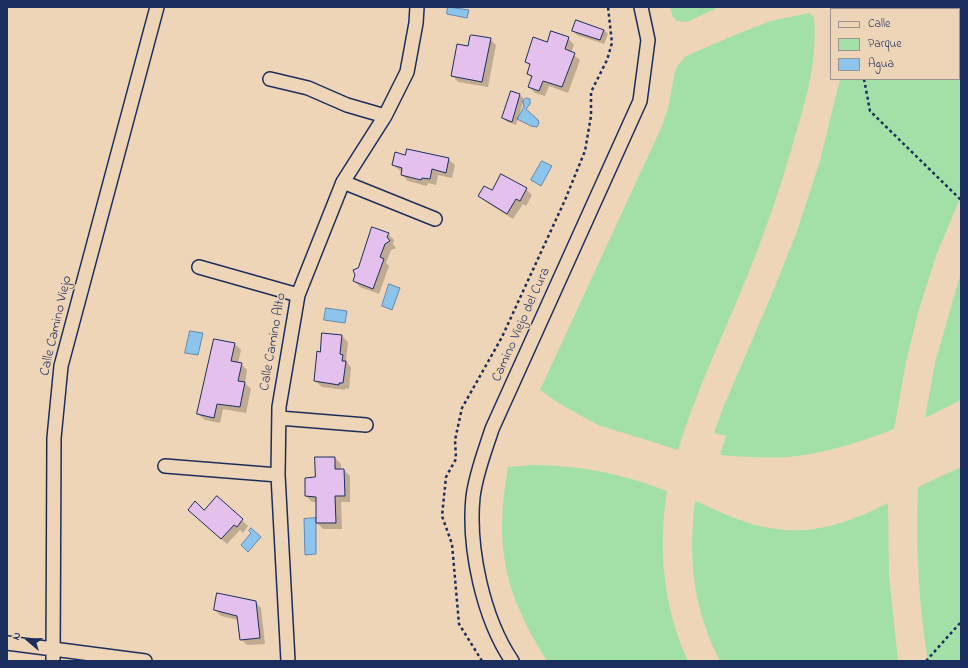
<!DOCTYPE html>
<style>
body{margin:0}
#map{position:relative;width:968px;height:668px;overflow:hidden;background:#efd5b7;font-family:"Indie Flower",sans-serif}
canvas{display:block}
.frame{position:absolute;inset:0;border:8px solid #1b2f5e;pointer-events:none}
.legend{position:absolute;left:830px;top:8px;width:130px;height:72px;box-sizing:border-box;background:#efd5b7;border:1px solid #9a9393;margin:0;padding:5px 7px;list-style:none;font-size:12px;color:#1b2f5e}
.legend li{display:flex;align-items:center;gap:8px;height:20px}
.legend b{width:20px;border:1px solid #9a9393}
.north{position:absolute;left:8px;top:620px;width:40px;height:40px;-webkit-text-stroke:3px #efd5b7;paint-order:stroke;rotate:289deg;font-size:11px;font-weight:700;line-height:16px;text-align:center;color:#1b2f5e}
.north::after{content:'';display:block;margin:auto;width:14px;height:18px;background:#1b2f5e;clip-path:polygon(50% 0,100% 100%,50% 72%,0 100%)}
</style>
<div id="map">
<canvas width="968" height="668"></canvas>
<div class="frame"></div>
<ul class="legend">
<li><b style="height:5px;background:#efd5b7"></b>Calle</li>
<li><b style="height:11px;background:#a2e0a8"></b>Parque</li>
<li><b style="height:11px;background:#8dc4eb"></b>Agua</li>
</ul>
<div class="north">N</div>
</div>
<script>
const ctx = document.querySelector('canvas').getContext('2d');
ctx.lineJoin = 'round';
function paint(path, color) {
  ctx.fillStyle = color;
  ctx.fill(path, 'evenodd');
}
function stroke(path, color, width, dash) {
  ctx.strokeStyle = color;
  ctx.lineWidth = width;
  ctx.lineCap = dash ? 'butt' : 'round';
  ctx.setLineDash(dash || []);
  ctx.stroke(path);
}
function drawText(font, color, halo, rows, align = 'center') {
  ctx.font = font + ' "Indie Flower",sans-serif';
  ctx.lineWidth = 3;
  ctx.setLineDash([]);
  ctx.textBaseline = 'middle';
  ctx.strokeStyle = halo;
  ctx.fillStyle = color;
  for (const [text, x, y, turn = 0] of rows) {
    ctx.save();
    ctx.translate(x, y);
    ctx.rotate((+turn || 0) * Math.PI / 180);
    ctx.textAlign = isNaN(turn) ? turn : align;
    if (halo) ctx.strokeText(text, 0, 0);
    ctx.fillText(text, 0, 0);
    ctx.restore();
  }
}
const green = new Path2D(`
 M 670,7 L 719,7 L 687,22 L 677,21 L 673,17 Z
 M 809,13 L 814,17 C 818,63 805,103 792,147 C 779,192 764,235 746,279 C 723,336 696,391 678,450 L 598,425 L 560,404 L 540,390 L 662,126 L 668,108 L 675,72 L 678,65 L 686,56 L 742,32 L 771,21 Z
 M 959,18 L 961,18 L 961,196 L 936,256 L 918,313 L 906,362 L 894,429 C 863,441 830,452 797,456 C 771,459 745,457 720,455 L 726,436 L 714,433 L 723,408 L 774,289 L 796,234 L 820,161 L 840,79 L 959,79 Z
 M 961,272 L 961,400 L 925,418 L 935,363 Z
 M 533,465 C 580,465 623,474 667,491 C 658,549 663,607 688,661 L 547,661 C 504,592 494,547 508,467 Z
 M 961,467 L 961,661 L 928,661 C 918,603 916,546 918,487 Z
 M 695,501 C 712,508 730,517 748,523 C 802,539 840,527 888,503 L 889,575 L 898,661 L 720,661 C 693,608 688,559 695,501 Z`);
const water = new Path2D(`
 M 448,7 L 469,10 L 467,18 L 447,14 Z
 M 526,98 L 530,99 L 530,104 L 526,109 L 538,120 L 539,123 L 537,127 L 531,126 L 517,119 L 524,107 L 523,101 Z
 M 542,161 L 552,166 L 541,186 L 531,180 Z
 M 389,284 L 400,288 L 392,310 L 382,306 Z
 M 326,308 L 347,311 L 345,323 L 324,320 Z
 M 190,331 L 203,333 L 198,355 L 185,353 Z
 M 316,518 L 316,554 L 305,555 L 304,519 Z
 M 251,528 L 261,537 L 248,552 L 241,545 L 251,533 L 249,531 Z`);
const shadow = new Path2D(`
 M 604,30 L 608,34 L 604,44 L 577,35 L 573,31 Z
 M 568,38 L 574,45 L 571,53 L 580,60 L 568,93 L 549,86 L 545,96 L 535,93 L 529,87 L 532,78 L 528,74 L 530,66 L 526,61 L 547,43 Z
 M 490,39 L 496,45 L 488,87 L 458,82 L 452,75 L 468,47 Z
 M 511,92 L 520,95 L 524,99 L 516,125 L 507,122 L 503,118 Z
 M 406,156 L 448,159 L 455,165 L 452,178 L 438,175 L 436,185 L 428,183 L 427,186 L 408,181 L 402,175 L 402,172 L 393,165 Z
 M 526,189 L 532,195 L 526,206 L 523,204 L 513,219 L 486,202 L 479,196 L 493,191 Z
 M 388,234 L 394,240 L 393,244 L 396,248 L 391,250 L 386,263 L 389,266 L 379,294 L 360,287 L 354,281 L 358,269 Z
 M 323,334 L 342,336 L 348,342 L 346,360 L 351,368 L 349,389 L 345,388 L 345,390 L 322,387 L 315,381 Z
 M 235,344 L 241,350 L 238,364 L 241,364 L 247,370 L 245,383 L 251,389 L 246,413 L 223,409 L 220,423 L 205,420 L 198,414 Z
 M 335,458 L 341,464 L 341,470 L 344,470 L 350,476 L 350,502 L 341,502 L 342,529 L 323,529 L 317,523 L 317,502 L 312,502 L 306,496 L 316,478 Z
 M 217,497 L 248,526 L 243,533 L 240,530 L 227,544 L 195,516 L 204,511 Z
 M 255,602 L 261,608 L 265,644 L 247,645 L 241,639 L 239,620 L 221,616 L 215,610 Z`);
const building = new Path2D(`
 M 576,20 L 604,30 L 600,40 L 572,31 Z
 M 551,31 L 569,37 L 565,49 L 575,53 L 562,87 L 543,81 L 539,91 L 528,87 L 532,76 L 527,74 L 530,64 L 525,62 L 533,37 L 547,42 Z
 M 472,35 L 491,38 L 482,82 L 451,76 L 457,44 L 468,46 L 470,36 Z
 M 511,91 L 520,94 L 512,122 L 502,118 Z
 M 407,149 L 449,158 L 446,173 L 432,169 L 430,179 L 422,178 L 421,180 L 401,175 L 402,168 L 392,165 L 395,152 L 405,155 Z
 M 501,174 L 527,188 L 520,201 L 516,199 L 507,214 L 478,196 L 484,186 L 492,190 Z
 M 372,227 L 389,233 L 387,237 L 390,241 L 385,244 L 380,257 L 384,259 L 373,289 L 353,281 L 355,275 L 353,270 L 358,268 Z
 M 322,333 L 342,335 L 340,354 L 343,355 L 342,361 L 346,361 L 343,383 L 339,383 L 339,385 L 314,381 L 317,351 L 320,352 Z
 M 214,339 L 235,343 L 231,361 L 242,363 L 238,381 L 245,382 L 240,407 L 217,404 L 214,418 L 197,414 Z
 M 315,457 L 335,457 L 335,469 L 344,469 L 345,496 L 335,496 L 336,523 L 316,523 L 316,497 L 305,496 L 305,478 L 315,477 Z
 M 217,496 L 243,519 L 237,527 L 234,525 L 221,539 L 188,510 L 195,501 L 204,510 Z
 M 217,593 L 256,601 L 260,638 L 240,640 L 237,616 L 214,610 Z`);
const path = new Path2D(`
 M 935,7 L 938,9
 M 886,9 L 886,7
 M 959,26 L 961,27
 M 864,79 L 870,111 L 961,200
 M 482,661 L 459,624 L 452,544 L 442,516 L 446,477 L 456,459 L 455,440 L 462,408 L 502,337 L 565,200 L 585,151 L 591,116 L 591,92 L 607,60 L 612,43 L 608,7
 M 926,661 L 961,622`);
const minor = new Path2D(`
 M 270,79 L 308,88 L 347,105 L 385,116
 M 343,182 L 435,219
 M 199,267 L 298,295
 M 279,418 L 366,425
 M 165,466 L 278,475
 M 7,643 L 145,661
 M 53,661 L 54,438 L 61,366 L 157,7
 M 288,661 L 278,475 L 279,407 L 298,295 L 343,182 L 385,116 L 407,72 L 416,23 L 417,7
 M 512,661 C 483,618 468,548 473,497 C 476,473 485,451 492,429 L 640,101 L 648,40 L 641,7`);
const streetNames = [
 ["Camino Viejo del Cura",522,325,-66],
 ["Calle Camino Viejo",57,326,-77],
 ["Calle Camino Alto",274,342,-80]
];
paint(green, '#a2e0a8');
paint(water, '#8dc4eb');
stroke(water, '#5f88b3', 1);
paint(shadow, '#0003');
paint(building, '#e3c1ec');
stroke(building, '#1b2f5e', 1);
stroke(minor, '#1b2f5e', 16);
stroke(path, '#1b2f5e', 2.5, [3, 3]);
stroke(minor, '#efd5b7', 13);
drawText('14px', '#1b2f5e', '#efd5b7', streetNames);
</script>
